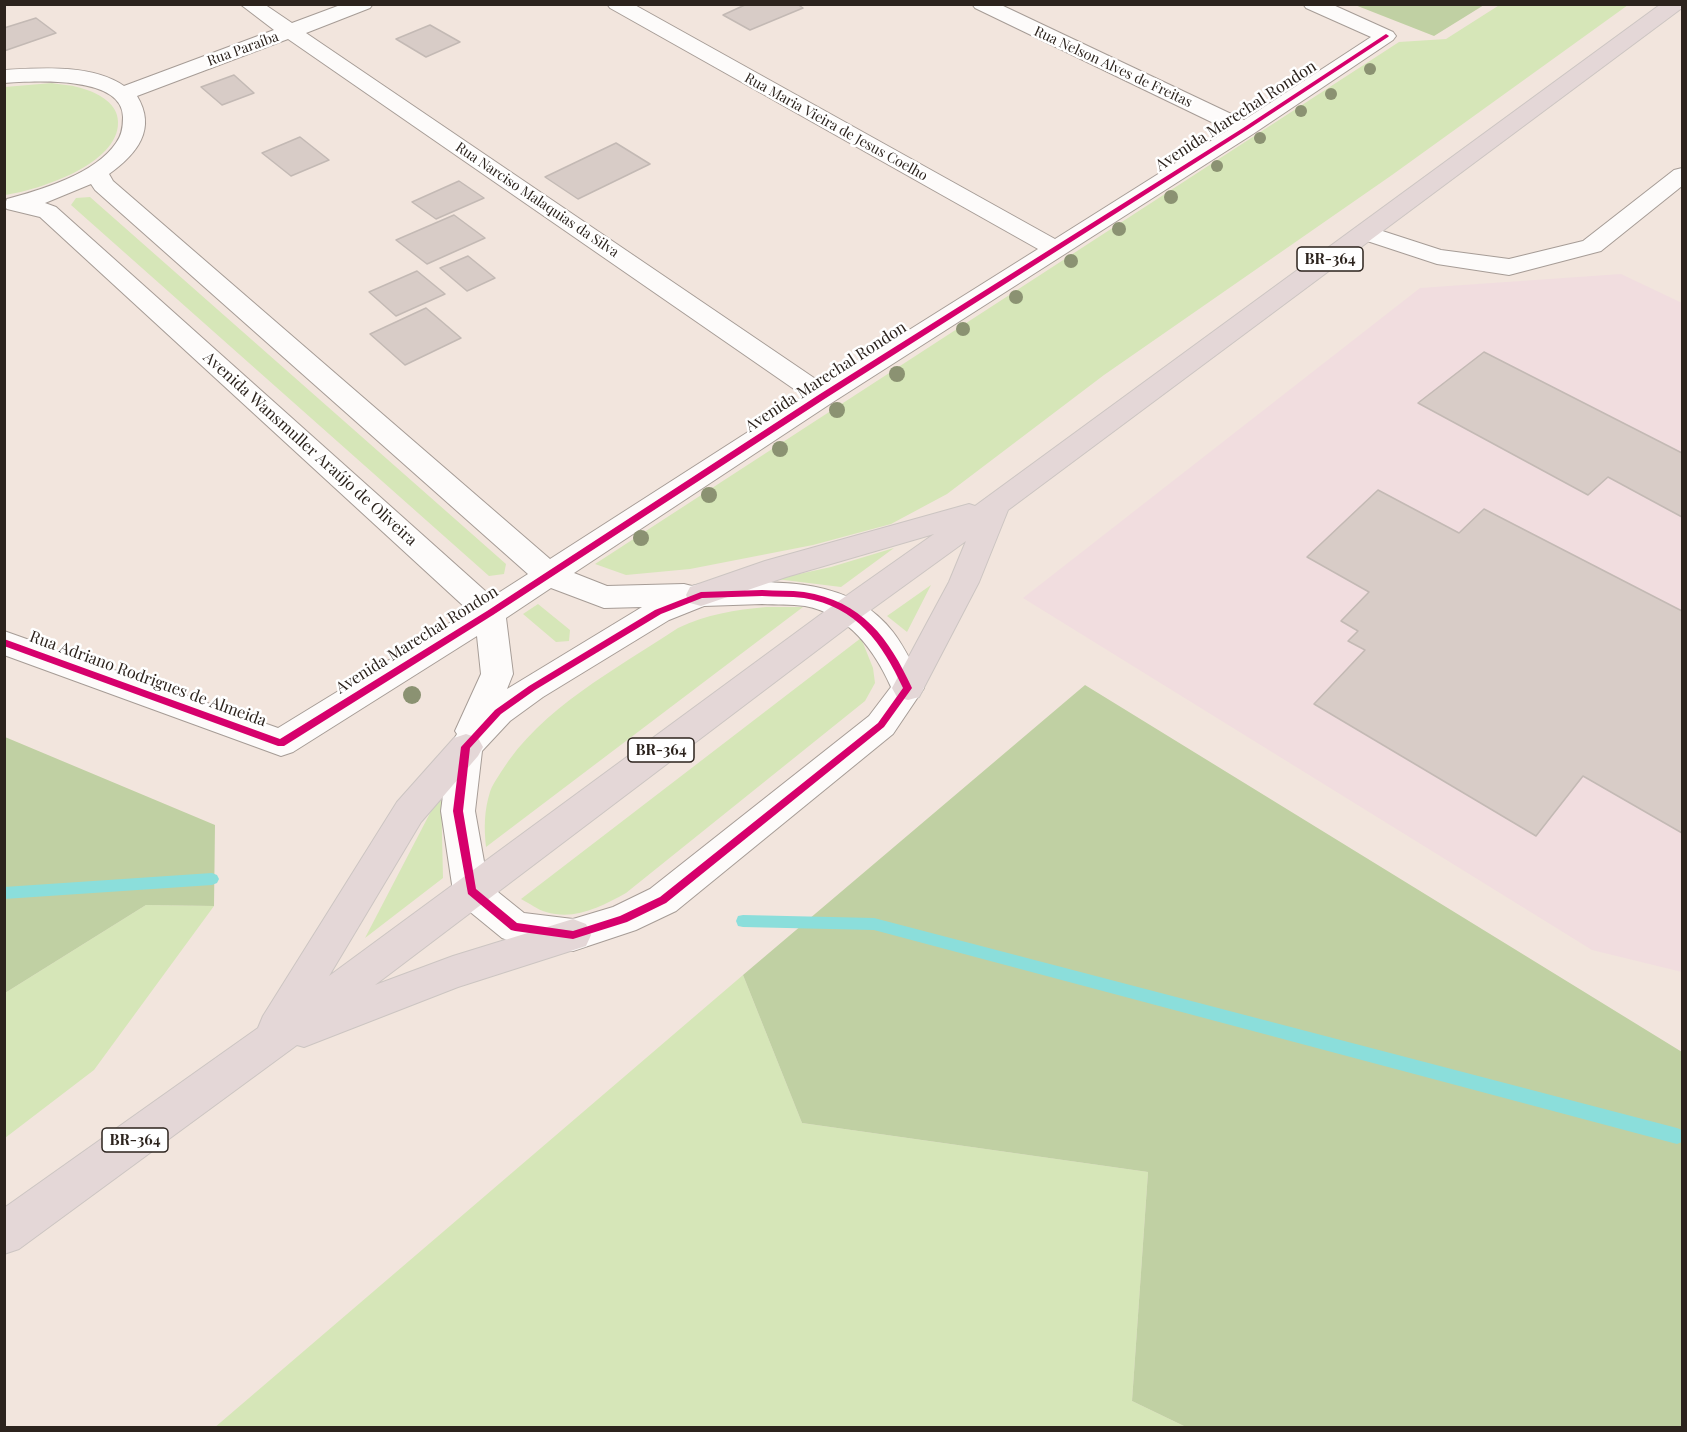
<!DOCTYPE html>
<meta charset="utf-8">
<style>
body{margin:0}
#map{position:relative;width:1687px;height:1432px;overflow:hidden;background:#f2e5dd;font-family:"Playfair Display",serif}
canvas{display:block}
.frame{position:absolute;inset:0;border:6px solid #2c231d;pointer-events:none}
</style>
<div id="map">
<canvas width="1687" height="1432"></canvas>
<div class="frame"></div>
</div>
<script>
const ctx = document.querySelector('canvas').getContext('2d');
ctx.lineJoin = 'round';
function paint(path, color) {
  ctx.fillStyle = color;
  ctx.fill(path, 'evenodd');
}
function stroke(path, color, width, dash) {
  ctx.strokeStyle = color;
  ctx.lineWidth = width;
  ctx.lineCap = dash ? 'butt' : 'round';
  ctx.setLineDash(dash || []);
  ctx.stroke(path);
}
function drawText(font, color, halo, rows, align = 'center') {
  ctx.font = font + ' "Playfair Display",serif';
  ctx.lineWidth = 5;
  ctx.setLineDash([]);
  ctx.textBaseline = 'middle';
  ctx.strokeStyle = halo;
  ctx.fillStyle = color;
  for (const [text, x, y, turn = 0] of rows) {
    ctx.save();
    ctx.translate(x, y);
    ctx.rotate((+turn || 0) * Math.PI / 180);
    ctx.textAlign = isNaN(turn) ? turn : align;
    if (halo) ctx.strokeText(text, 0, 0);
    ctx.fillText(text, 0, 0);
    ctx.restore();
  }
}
const industrial = new Path2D(`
 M 1621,274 L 1682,303 L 1682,972 L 1592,950 L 1023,598 L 1420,288 Z`);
const green = new Path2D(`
 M 1501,4 L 1628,5 L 1392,175 L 1104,375 L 947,494 L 891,524 L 813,545 L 690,569 L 626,575 L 595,564 L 1399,42 L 1446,39 Z
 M 52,83 C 62,85 74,85 84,89 C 100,94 118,104 118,122 C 119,164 39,190 5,195 L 5,87 Z
 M 90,197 L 506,564 L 504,574 L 489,576 L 71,205 L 76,198 Z
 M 894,548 L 841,587 L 776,579 L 831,567 Z
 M 931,585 L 907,632 L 887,616 Z
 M 538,604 L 570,630 L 569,641 L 556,642 L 523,614 Z
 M 766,607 L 803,607 L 486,847 C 484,828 484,811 490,792 C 492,785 497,779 501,772 C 542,707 615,670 678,628 C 707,614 735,610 766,607 Z
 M 861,638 L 873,668 L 875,683 L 865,701 L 626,893 C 602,906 575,921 546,912 C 538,910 529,903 521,899 Z
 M 441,792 L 443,878 L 365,938 Z
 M 146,905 L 214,906 L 94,1070 L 5,1138 L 5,993 Z
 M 743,975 L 802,1123 L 1148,1172 L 1132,1401 L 1186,1427 L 214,1428 Z`);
const forest = new Path2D(`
 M 1355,5 L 1484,5 L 1434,36 Z
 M 1085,685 L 1682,1052 L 1682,1427 L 1186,1427 L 1132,1401 L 1148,1172 L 802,1123 L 743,975 Z
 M 5,737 L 215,825 L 214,906 L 146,905 L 5,993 Z`);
const stream = new Path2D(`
 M 212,873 L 217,875 L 219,879 L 217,883 L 212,885 L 4,899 L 4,887 Z
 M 743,915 L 874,918 L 1677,1128 L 1682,1130 L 1682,1142 L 1677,1144 L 874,930 L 743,927 L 738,926 L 736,921 L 738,916 Z`);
const building = new Path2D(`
 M 747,4 L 797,4 L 803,8 L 750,30 L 723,15 Z
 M 36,18 L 56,33 L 4,51 L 4,28 Z
 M 430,25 L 460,42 L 426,57 L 396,39 Z
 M 234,75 L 254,93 L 222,105 L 201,87 Z
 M 300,137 L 329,160 L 291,176 L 262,153 Z
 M 616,143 L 650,164 L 578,199 L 545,177 Z
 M 459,181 L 484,198 L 436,219 L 412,202 Z
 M 454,215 L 485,238 L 427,264 L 396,240 Z
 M 468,256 L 495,278 L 467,291 L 440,268 Z
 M 417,271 L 445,294 L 396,316 L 369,292 Z
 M 426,308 L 461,338 L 405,365 L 370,334 Z
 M 1484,352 L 1682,453 L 1682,517 L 1608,477 L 1588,495 L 1418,403 Z
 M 1378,490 L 1459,533 L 1484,509 L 1682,611 L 1682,833 L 1583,776 L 1536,836 L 1314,704 L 1365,650 L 1348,641 L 1358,631 L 1341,621 L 1369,592 L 1307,557 Z`);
const minor = new Path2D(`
 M 240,4 L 264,4 L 292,23 L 343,4 L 373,4 L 370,8 L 306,33 L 823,384 L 1038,249 L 610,8 L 607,4 L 633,4 L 1055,239 L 1228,130 L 975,8 L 972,4 L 999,4 L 1244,120 L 1371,37 L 1306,8 L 1303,4 L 1331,4 L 1393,32 L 1396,36 L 1393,40 L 1253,134 L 833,402 L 574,573 L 607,586 L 684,584 L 692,586 L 701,584 C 767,582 847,573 893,632 C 906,649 915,669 924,688 L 893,734 L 676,911 L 636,930 L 573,951 L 515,943 L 502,938 L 458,902 L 453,891 L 441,811 L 449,747 L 457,734 L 455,731 L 481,674 L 477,636 L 293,752 L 281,756 L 4,655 L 4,631 L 278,728 L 469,611 L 40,217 L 7,209 L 4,206 L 7,199 C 41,190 95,174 116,143 C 122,135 123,127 123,117 C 123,75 32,81 4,83 L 4,70 C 42,68 92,64 124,86 L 274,30 ZM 288,39 L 804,396 L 550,559 L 113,181 L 109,174 C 137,154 157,129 137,96 ZM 91,184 L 95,190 L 528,574 L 492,597 L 56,207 L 45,203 ZM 551,588 L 604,608 L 642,607 L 507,689 L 513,674 L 506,618 ZM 762,604 C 776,605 791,604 805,606 C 848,614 874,649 891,687 L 869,716 L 650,889 L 613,907 L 573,919 L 524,913 L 488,884 L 475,811 L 482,751 L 510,721 L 543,697 L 669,620 L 704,606 Z
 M 1682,168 L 1682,186 L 1601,251 L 1509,275 L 1437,264 L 1358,238 L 1355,233 L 1358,228 L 1367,226 L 1441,250 L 1509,259 L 1583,241 L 1674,170 Z`);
const highway = new Path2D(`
 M 1661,4 L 1682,4 L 1682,8 L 1008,510 L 979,582 L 919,697 L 908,700 L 897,697 L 892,688 L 949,582 L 966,541 L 861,617 L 375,985 L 453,956 L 573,919 L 586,924 L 591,935 L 586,946 L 458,987 L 304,1047 L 297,1045 L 19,1249 L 4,1254 L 4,1208 L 258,1028 L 263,1016 L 397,802 L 454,738 L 466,734 L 478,738 L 483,747 L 478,756 L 421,822 L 329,976 L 839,601 L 934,534 L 786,577 L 701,606 L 690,603 L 686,595 L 690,587 L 765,561 L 969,504 L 975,506 Z`);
const cycleway = new Path2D(`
 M 1386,34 L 1389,36 L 1388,37 L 1247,130 L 826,398 L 493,615 L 284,746 L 278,746 L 4,646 L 4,639 L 280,739 L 487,611 L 820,394 L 1243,128 Z
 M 762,590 C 776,591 790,590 804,592 C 862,601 889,638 912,688 L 884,727 L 666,903 L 627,922 L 573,939 L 515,931 L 511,930 L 468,894 L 453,811 L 461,747 L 495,710 L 529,686 L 655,610 L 701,592 ZM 762,596 C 776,597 790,596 804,598 C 857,607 882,643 903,688 L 878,723 L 660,897 L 620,916 L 573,931 L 517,923 L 476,889 L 463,811 L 470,748 L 501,714 L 535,690 L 661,614 L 702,598 Z`);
const trees = [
 [1370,69,6],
 [1331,94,6],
 [1301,111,6],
 [1260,138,6],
 [1217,166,6],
 [1171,197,7],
 [1119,229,7],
 [1071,261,7],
 [1016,297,7],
 [963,329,7],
 [897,374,8],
 [837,410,8],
 [780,449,8],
 [709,495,8],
 [641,538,8],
 [412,695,9]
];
const farStreetnames = [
 ["Rua Paraíba",243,49,-20],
 ["Rua Nelson Alves de Freitas",1113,67,25],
 ["Rua Maria Vieira de Jesus Coelho",836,127,29],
 ["Rua Narciso Malaquias da Silva",537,200,34]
];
const shields = [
 [1330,259,66],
 [661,750,66],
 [135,1140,66]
];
const shieldNames = [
 ["BR-364",1330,259],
 ["BR-364",661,750],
 ["BR-364",135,1140]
];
const streetNames = [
 ["Avenida Marechal Rondon",1236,116,-33],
 ["Avenida Marechal Rondon",826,377,-33],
 ["Avenida Wansmuller Araújo de Oliveira",310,449,42],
 ["Avenida Marechal Rondon",417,640,-32],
 ["Rua Adriano Rodrigues de Almeida",148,679,20]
];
paint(industrial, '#f1dddf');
paint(green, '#d6e6b8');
paint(forest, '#c0d0a3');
paint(stream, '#8bdedb');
paint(building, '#d8ccc7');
stroke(building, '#c3b9b4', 1.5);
stroke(minor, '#a69c96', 2);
stroke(highway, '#ccc5c2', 2);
paint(minor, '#fdfbfa');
paint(highway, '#e4d7d7');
paint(cycleway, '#d6006c');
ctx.fillStyle = '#8b9272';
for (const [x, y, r] of trees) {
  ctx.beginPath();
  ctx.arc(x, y, r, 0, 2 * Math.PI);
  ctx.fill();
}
drawText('14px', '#2c231d', '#fff', farStreetnames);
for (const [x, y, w] of shields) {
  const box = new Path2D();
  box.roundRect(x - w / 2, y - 12, w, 24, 4.5);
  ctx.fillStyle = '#fff';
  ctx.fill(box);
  stroke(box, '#2c231d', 1.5);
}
drawText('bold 15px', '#2c231d', null, shieldNames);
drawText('16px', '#2c231d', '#fff', streetNames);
</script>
